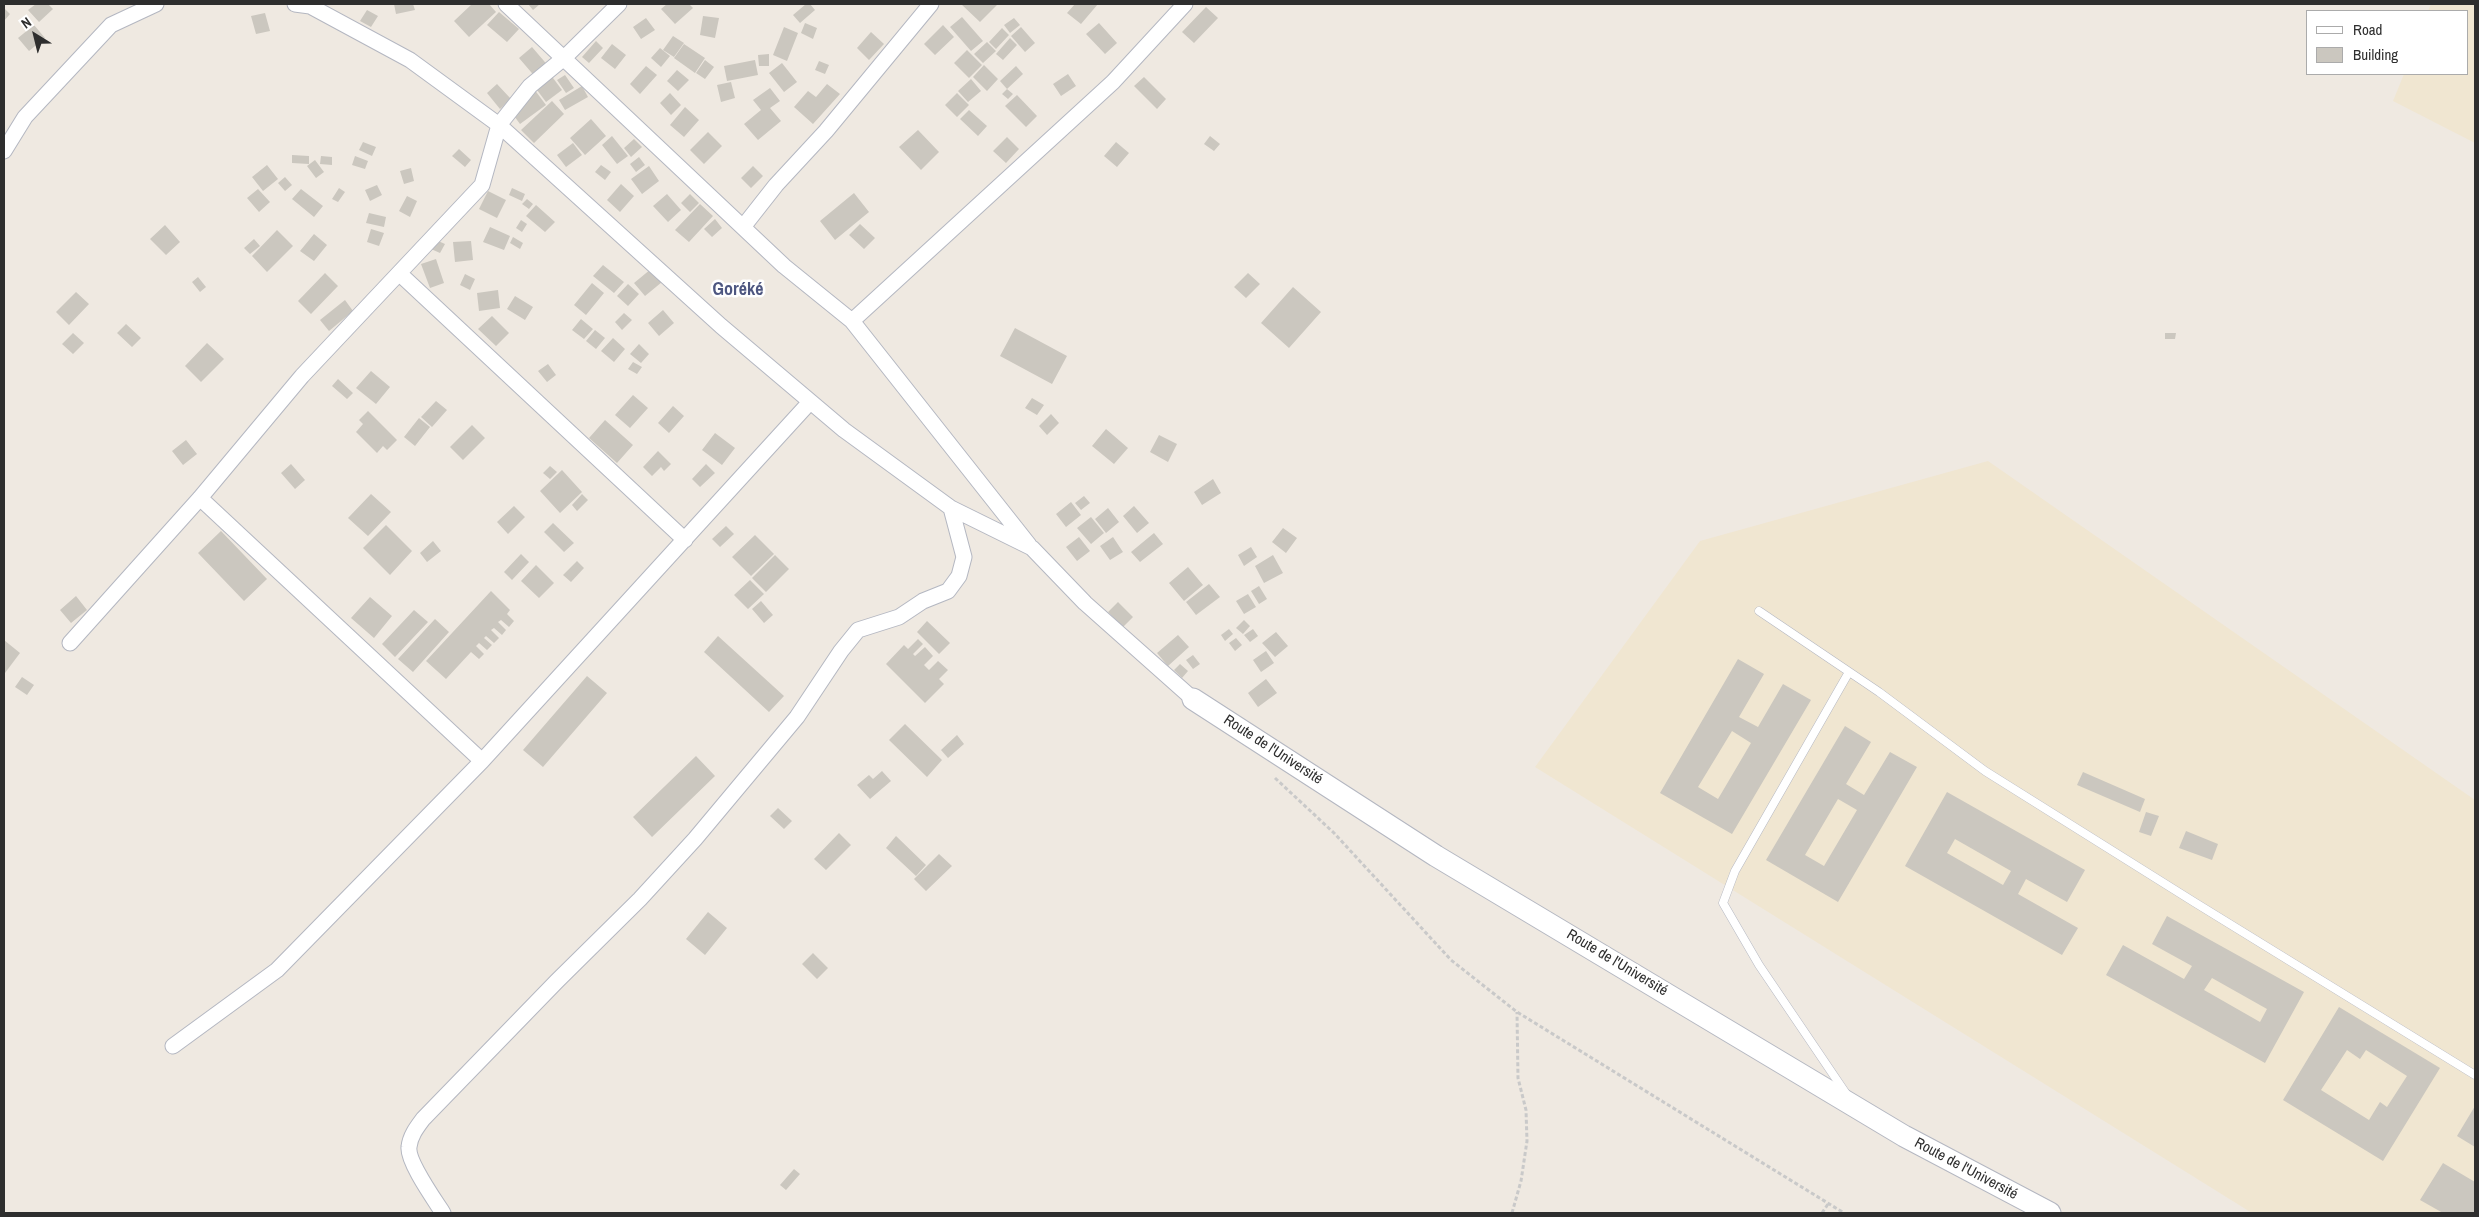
<!DOCTYPE html>
<meta charset="utf-8">
<style>
body{margin:0}
#map{position:relative;width:2479px;height:1217px;overflow:hidden;background:#efe9e1;font-family:"Archivo Narrow",sans-serif}
canvas{display:block}
.frame{position:absolute;inset:0;border:5px solid #2e2e2e;pointer-events:none}
.legend{position:absolute;left:2306px;top:10px;width:162px;height:65px;box-sizing:border-box;background:#fff;border:1px solid #ababab;margin:0;padding:6px 9px;list-style:none;font-size:15px;color:#2e2e2e}
.legend li{display:flex;align-items:center;gap:10px;height:25px}
.legend b{width:25px;border:1px solid #ababab}
.north{position:absolute;left:10px;top:10px;width:50px;height:50px;-webkit-text-stroke:4px #fff;paint-order:stroke;rotate:324deg;font-size:14px;font-weight:700;line-height:20px;text-align:center;color:#2e2e2e}
.north::after{content:'';display:block;margin:auto;width:18px;height:22px;background:#2e2e2e;clip-path:polygon(50% 0,100% 100%,50% 72%,0 100%)}
</style>
<div id="map">
<canvas width="2479" height="1217"></canvas>
<div class="frame"></div>
<ul class="legend">
<li><b style="height:6px;background:#fff"></b>Road</li>
<li><b style="height:14px;background:#cbc7bf"></b>Building</li>
</ul>
<div class="north">N</div>
</div>
<script>
const ctx = document.querySelector('canvas').getContext('2d');
ctx.lineJoin = 'round';
function paint(path, color) {
  ctx.fillStyle = color;
  ctx.fill(path, 'evenodd');
}
function stroke(path, color, width, dash) {
  ctx.strokeStyle = color;
  ctx.lineWidth = width;
  ctx.lineCap = dash ? 'butt' : 'round';
  ctx.setLineDash(dash || []);
  ctx.stroke(path);
}
function drawText(font, color, halo, rows, align = 'center') {
  ctx.font = font + ' "Archivo Narrow",sans-serif';
  ctx.lineWidth = 5;
  ctx.setLineDash([]);
  ctx.textBaseline = 'middle';
  ctx.strokeStyle = halo;
  ctx.fillStyle = color;
  for (const [text, x, y, turn = 0] of rows) {
    ctx.save();
    ctx.translate(x, y);
    ctx.rotate((+turn || 0) * Math.PI / 180);
    ctx.textAlign = isNaN(turn) ? turn : align;
    if (halo) ctx.strokeText(text, 0, 0);
    ctx.fillText(text, 0, 0);
    ctx.restore();
  }
}
const education = new Path2D(`
 M 2431,4 L 2475,4 L 2475,143 L 2393,101 L 2404,74 L 2468,74 L 2468,11 L 2428,11 Z
 M 1988,461 L 2475,800 L 2475,1213 L 2252,1213 L 1535,767 L 1700,541 Z`);
const building = new Path2D(`
 M 36,4 L 48,4 L 53,9 L 39,22 L 28,10 Z
 M 394,4 L 413,4 L 415,10 L 396,14 Z
 M 472,4 L 489,4 L 496,12 L 469,37 L 454,21 Z
 M 528,4 L 540,4 L 533,10 Z
 M 667,4 L 689,4 L 693,8 L 675,24 L 661,9 Z
 M 806,4 L 810,4 L 815,10 L 800,23 L 793,15 Z
 M 961,4 L 998,4 L 980,22 Z
 M 1075,4 L 1098,4 L 1081,24 L 1067,13 Z
 M 1206,7 L 1218,18 L 1194,43 L 1182,32 Z
 M 4,8 L 10,14 L 4,21 Z
 M 367,10 L 378,16 L 371,27 L 360,21 Z
 M 499,12 L 519,29 L 507,42 L 487,25 Z
 M 265,13 L 270,31 L 256,34 L 251,16 Z
 M 703,16 L 719,18 L 715,38 L 700,35 Z
 M 962,17 L 983,41 L 971,51 L 950,27 Z
 M 646,18 L 655,30 L 641,39 L 633,27 Z
 M 1014,18 L 1020,25 L 1010,33 L 1004,25 Z
 M 805,23 L 817,28 L 813,39 L 801,33 Z
 M 1099,23 L 1117,43 L 1105,54 L 1086,34 Z
 M 34,25 L 45,38 L 29,51 L 18,38 Z
 M 943,25 L 954,37 L 935,55 L 924,44 Z
 M 784,27 L 798,33 L 787,61 L 773,55 Z
 M 1021,27 L 1035,43 L 1025,52 L 1011,36 Z
 M 1002,28 L 1009,35 L 996,49 L 989,42 Z
 M 871,32 L 884,44 L 869,60 L 857,48 Z
 M 673,36 L 684,43 L 674,57 L 663,50 Z
 M 1010,38 L 1017,45 L 1003,60 L 996,54 Z
 M 596,41 L 603,48 L 589,63 L 582,57 Z
 M 987,42 L 996,51 L 983,63 L 974,54 Z
 M 612,44 L 626,55 L 615,69 L 601,58 Z
 M 684,44 L 705,58 L 695,73 L 674,58 Z
 M 532,47 L 550,68 L 537,79 L 519,58 Z
 M 660,48 L 670,56 L 661,67 L 651,58 Z
 M 967,50 L 982,65 L 969,78 L 954,63 Z
 M 769,54 L 769,66 L 759,66 L 758,55 Z
 M 705,60 L 714,67 L 705,79 L 696,73 Z
 M 755,60 L 758,75 L 727,81 L 724,66 Z
 M 819,61 L 829,65 L 825,74 L 815,70 Z
 M 782,63 L 797,82 L 784,92 L 769,73 Z
 M 984,65 L 998,79 L 987,91 L 973,77 Z
 M 646,66 L 657,75 L 640,94 L 630,84 Z
 M 1016,66 L 1023,74 L 1007,89 L 1000,81 Z
 M 677,70 L 689,80 L 678,91 L 667,81 Z
 M 550,74 L 562,90 L 546,102 L 534,86 Z
 M 1068,74 L 1076,86 L 1061,96 L 1053,84 Z
 M 565,75 L 574,88 L 566,93 L 557,80 Z
 M 1144,77 L 1166,99 L 1157,109 L 1134,86 Z
 M 971,79 L 981,91 L 968,102 L 958,91 Z
 M 731,82 L 735,98 L 721,102 L 717,85 Z
 M 497,84 L 511,99 L 500,109 L 487,93 Z
 M 827,84 L 840,94 L 813,124 L 794,107 L 808,91 L 816,97 Z
 M 531,85 L 546,105 L 520,124 L 506,105 Z
 M 582,86 L 588,97 L 565,110 L 559,100 Z
 M 770,88 L 780,101 L 770,108 L 781,121 L 758,140 L 744,124 L 761,110 L 753,100 Z
 M 1007,89 L 1013,94 L 1008,99 L 1002,94 Z
 M 670,93 L 681,105 L 671,115 L 660,103 Z
 M 957,93 L 969,105 L 957,117 L 945,105 Z
 M 1017,95 L 1037,116 L 1026,127 L 1005,106 Z
 M 552,101 L 564,114 L 534,143 L 521,130 Z
 M 685,107 L 699,120 L 684,137 L 670,125 Z
 M 969,110 L 987,126 L 978,136 L 960,119 Z
 M 591,119 L 606,136 L 585,155 L 570,138 Z
 M 918,130 L 939,152 L 921,170 L 899,147 Z
 M 708,132 L 722,146 L 704,164 L 690,150 Z
 M 612,136 L 628,156 L 617,164 L 602,145 Z
 M 1210,136 L 1220,144 L 1214,151 L 1204,144 Z
 M 1007,137 L 1019,149 L 1006,163 L 993,151 Z
 M 634,139 L 642,147 L 631,157 L 624,148 Z
 M 363,142 L 376,147 L 372,156 L 359,150 Z
 M 1116,142 L 1129,153 L 1117,167 L 1104,156 Z
 M 573,143 L 582,155 L 566,167 L 557,155 Z
 M 459,149 L 471,160 L 465,167 L 452,156 Z
 M 292,155 L 309,156 L 309,164 L 292,163 Z
 M 321,156 L 332,157 L 332,165 L 320,164 Z
 M 355,156 L 368,161 L 365,169 L 352,165 Z
 M 639,157 L 645,165 L 636,172 L 630,164 Z
 M 315,160 L 324,172 L 316,178 L 307,166 Z
 M 267,165 L 278,179 L 263,191 L 252,177 Z
 M 601,165 L 611,172 L 605,180 L 595,172 Z
 M 649,166 L 659,181 L 642,194 L 631,179 Z
 M 753,166 L 763,176 L 751,188 L 741,178 Z
 M 411,168 L 414,181 L 404,184 L 400,171 Z
 M 285,177 L 292,185 L 285,191 L 278,183 Z
 M 621,184 L 634,196 L 620,212 L 607,200 Z
 M 377,185 L 382,195 L 370,201 L 365,190 Z
 M 339,188 L 345,192 L 338,202 L 332,199 Z
 M 512,188 L 525,194 L 522,201 L 509,195 Z
 M 258,189 L 270,202 L 259,212 L 247,198 Z
 M 301,189 L 323,206 L 314,217 L 292,199 Z
 M 488,191 L 506,200 L 497,218 L 479,209 Z
 M 854,193 L 869,212 L 835,240 L 820,221 Z
 M 667,194 L 681,210 L 668,222 L 653,206 Z
 M 690,194 L 699,203 L 690,212 L 681,203 Z
 M 407,196 L 417,201 L 410,217 L 399,211 Z
 M 527,199 L 533,204 L 529,209 L 522,204 Z
 M 700,204 L 713,216 L 689,242 L 675,230 Z
 M 536,205 L 555,222 L 545,232 L 526,216 Z
 M 369,213 L 386,217 L 384,227 L 366,223 Z
 M 715,219 L 722,228 L 712,237 L 704,229 Z
 M 521,220 L 527,224 L 522,232 L 516,228 Z
 M 860,224 L 875,238 L 864,249 L 849,235 Z
 M 165,225 L 180,242 L 166,255 L 150,239 Z
 M 490,227 L 510,236 L 504,250 L 483,242 Z
 M 371,229 L 384,233 L 379,246 L 367,242 Z
 M 277,230 L 293,246 L 267,272 L 252,256 Z
 M 314,234 L 327,245 L 314,261 L 300,251 Z
 M 513,237 L 523,243 L 520,249 L 510,243 Z
 M 254,239 L 260,246 L 250,254 L 244,248 Z
 M 436,240 L 445,244 L 440,253 L 431,249 Z
 M 471,241 L 473,260 L 455,262 L 453,242 Z
 M 436,259 L 444,283 L 430,288 L 421,264 Z
 M 603,265 L 624,282 L 614,293 L 593,276 Z
 M 651,269 L 662,282 L 645,296 L 634,283 Z
 M 325,273 L 338,286 L 311,314 L 298,301 Z
 M 1248,273 L 1260,284 L 1246,298 L 1234,287 Z
 M 465,274 L 475,279 L 470,290 L 460,285 Z
 M 198,277 L 206,287 L 200,292 L 192,282 Z
 M 592,283 L 604,293 L 586,315 L 574,305 Z
 M 628,284 L 639,294 L 628,306 L 617,296 Z
 M 1293,287 L 1321,312 L 1289,348 L 1261,323 Z
 M 498,290 L 500,308 L 479,311 L 477,293 Z
 M 76,292 L 89,304 L 69,325 L 56,312 Z
 M 515,296 L 533,307 L 525,320 L 507,309 Z
 M 345,300 L 353,311 L 329,331 L 320,320 Z
 M 663,310 L 674,323 L 659,336 L 648,323 Z
 M 624,313 L 632,320 L 622,330 L 615,322 Z
 M 492,316 L 509,333 L 496,346 L 478,329 Z
 M 581,319 L 593,329 L 584,339 L 572,330 Z
 M 126,324 L 141,338 L 132,347 L 117,333 Z
 M 1015,328 L 1067,356 L 1052,384 L 1000,356 Z
 M 595,330 L 605,338 L 596,349 L 586,341 Z
 M 73,333 L 84,343 L 73,354 L 62,344 Z
 M 2165,333 L 2176,333 L 2175,339 L 2165,339 Z
 M 613,338 L 625,349 L 614,362 L 601,351 Z
 M 207,343 L 224,359 L 201,382 L 185,366 Z
 M 639,344 L 649,354 L 641,363 L 630,354 Z
 M 633,362 L 642,367 L 637,374 L 628,369 Z
 M 548,364 L 556,375 L 547,382 L 538,371 Z
 M 371,371 L 390,387 L 376,404 L 356,388 Z
 M 338,379 L 353,393 L 347,399 L 332,386 Z
 M 633,395 L 648,408 L 630,428 L 615,415 Z
 M 1032,398 L 1044,405 L 1037,415 L 1025,408 Z
 M 436,401 L 447,410 L 432,427 L 421,417 Z
 M 673,406 L 684,416 L 669,433 L 658,423 Z
 M 368,411 L 397,440 L 387,450 L 383,446 L 377,453 L 356,432 L 363,424 L 359,420 Z
 M 1051,414 L 1059,423 L 1047,435 L 1039,426 Z
 M 419,418 L 430,427 L 415,446 L 404,437 Z
 M 605,420 L 633,445 L 617,463 L 589,438 Z
 M 472,425 L 485,438 L 463,460 L 450,447 Z
 M 1106,429 L 1128,448 L 1114,464 L 1092,446 Z
 M 715,433 L 735,448 L 722,465 L 702,450 Z
 M 1159,435 L 1177,444 L 1168,462 L 1150,452 Z
 M 186,440 L 197,454 L 183,465 L 172,451 Z
 M 658,451 L 671,464 L 664,471 L 661,467 L 652,476 L 643,467 Z
 M 291,464 L 305,480 L 295,489 L 281,473 Z
 M 706,464 L 715,473 L 700,487 L 692,479 Z
 M 550,466 L 557,472 L 550,479 L 543,473 Z
 M 562,470 L 582,492 L 560,513 L 540,491 Z
 M 1213,479 L 1221,493 L 1202,505 L 1194,492 Z
 M 371,494 L 391,512 L 368,536 L 348,518 Z
 M 582,494 L 588,500 L 577,511 L 572,505 Z
 M 1084,496 L 1090,503 L 1081,510 L 1075,503 Z
 M 1071,502 L 1081,515 L 1066,527 L 1056,514 Z
 M 514,506 L 525,517 L 508,534 L 497,522 Z
 M 1134,506 L 1149,523 L 1137,533 L 1123,516 Z
 M 1108,508 L 1119,522 L 1106,533 L 1095,519 Z
 M 1091,517 L 1104,533 L 1091,544 L 1077,528 Z
 M 553,523 L 574,543 L 564,552 L 544,532 Z
 M 386,525 L 412,551 L 390,575 L 363,548 Z
 M 726,526 L 734,534 L 720,547 L 712,539 Z
 M 1283,528 L 1297,538 L 1286,553 L 1272,542 Z
 M 221,531 L 267,579 L 244,601 L 198,553 Z
 M 1154,533 L 1163,544 L 1140,562 L 1131,552 Z
 M 755,535 L 774,554 L 751,576 L 732,557 Z
 M 1079,537 L 1090,551 L 1077,561 L 1066,547 Z
 M 1113,537 L 1123,552 L 1110,560 L 1100,546 Z
 M 433,541 L 441,551 L 427,562 L 420,553 Z
 M 1251,547 L 1257,557 L 1244,566 L 1238,555 Z
 M 521,554 L 529,562 L 512,580 L 504,572 Z
 M 775,555 L 789,569 L 766,592 L 752,578 Z
 M 1273,555 L 1283,573 L 1264,583 L 1255,566 Z
 M 577,561 L 584,568 L 571,582 L 563,575 Z
 M 536,565 L 554,583 L 539,598 L 521,581 Z
 M 1188,567 L 1203,585 L 1184,601 L 1169,583 Z
 M 750,580 L 764,594 L 748,609 L 734,595 Z
 M 1209,584 L 1220,597 L 1196,615 L 1186,602 Z
 M 1259,586 L 1267,599 L 1259,604 L 1251,591 Z
 M 491,591 L 510,610 L 507,614 L 514,621 L 509,627 L 501,620 L 498,622 L 506,630 L 502,635 L 494,628 L 491,630 L 499,638 L 494,643 L 486,636 L 484,638 L 492,645 L 487,650 L 479,643 L 476,646 L 484,654 L 479,659 L 471,652 L 446,679 L 426,661 Z
 M 1248,594 L 1256,607 L 1244,614 L 1236,601 Z
 M 76,596 L 87,610 L 71,623 L 60,610 Z
 M 370,597 L 392,616 L 374,638 L 351,618 Z
 M 761,601 L 773,615 L 764,623 L 752,609 Z
 M 1118,602 L 1133,617 L 1123,627 L 1108,612 Z
 M 414,610 L 428,622 L 395,657 L 382,644 Z
 M 435,619 L 449,632 L 413,672 L 398,659 Z
 M 1244,620 L 1250,626 L 1243,634 L 1236,628 Z
 M 927,621 L 950,643 L 939,654 L 917,632 Z
 M 1229,629 L 1233,634 L 1225,641 L 1221,635 Z
 M 1253,629 L 1258,636 L 1250,642 L 1244,635 Z
 M 1276,632 L 1288,646 L 1275,657 L 1262,643 Z
 M 1178,635 L 1189,647 L 1168,666 L 1157,653 Z
 M 718,636 L 784,696 L 769,712 L 704,652 Z
 M 1236,638 L 1242,645 L 1235,651 L 1229,643 Z
 M 918,639 L 923,644 L 913,654 L 915,656 L 925,647 L 933,656 L 924,665 L 929,670 L 938,661 L 948,670 L 939,679 L 944,684 L 925,703 L 886,664 L 904,645 L 908,649 Z
 M 4,640 L 20,653 L 5,673 L 4,671 Z
 M 1266,651 L 1274,663 L 1261,672 L 1253,660 Z
 M 1193,655 L 1200,664 L 1193,669 L 1186,660 Z
 M 1738,659 L 1764,674 L 1739,717 L 1758,727 L 1783,684 L 1811,700 L 1732,834 L 1660,793 ZM 1732,731 L 1751,743 L 1718,799 L 1698,787 Z
 M 1180,664 L 1188,671 L 1182,678 L 1174,670 Z
 M 587,676 L 607,693 L 543,767 L 523,750 Z
 M 22,677 L 34,685 L 27,695 L 15,687 Z
 M 1266,679 L 1277,693 L 1258,707 L 1248,693 Z
 M 905,724 L 942,760 L 927,777 L 889,740 Z
 M 1845,726 L 1871,742 L 1846,784 L 1864,795 L 1890,752 L 1917,767 L 1838,902 L 1766,860 ZM 1838,799 L 1857,810 L 1824,866 L 1805,855 Z
 M 957,735 L 964,744 L 948,758 L 941,750 Z
 M 696,756 L 715,776 L 652,837 L 633,817 Z
 M 882,771 L 891,781 L 870,799 L 857,785 L 869,775 L 873,779 Z
 M 2083,772 L 2145,799 L 2140,812 L 2077,785 Z
 M 1947,792 L 2085,870 L 2067,902 L 2026,879 L 2018,894 L 2078,928 L 2062,955 L 1905,866 ZM 1955,839 L 2011,871 L 2003,885 L 1947,853 Z
 M 778,808 L 792,821 L 784,829 L 770,816 Z
 M 2146,812 L 2159,816 L 2151,836 L 2139,832 Z
 M 2186,831 L 2218,844 L 2212,860 L 2179,848 Z
 M 839,833 L 851,845 L 826,870 L 814,859 Z
 M 896,836 L 926,865 L 916,876 L 886,848 Z
 M 939,854 L 952,866 L 926,891 L 914,879 Z
 M 708,912 L 727,928 L 705,955 L 686,939 Z
 M 2167,916 L 2304,992 L 2265,1063 L 2106,975 L 2123,945 L 2184,979 L 2192,966 L 2152,944 ZM 2212,978 L 2267,1009 L 2260,1022 L 2204,990 Z
 M 813,953 L 828,968 L 817,979 L 802,964 Z
 M 2339,1007 L 2440,1068 L 2383,1161 L 2283,1100 ZM 2347,1050 L 2360,1059 L 2366,1050 L 2407,1076 L 2387,1107 L 2380,1102 L 2369,1120 L 2321,1090 Z
 M 2475,1106 L 2475,1147 L 2457,1136 Z
 M 2443,1163 L 2475,1182 L 2475,1213 L 2443,1213 L 2420,1200 Z
 M 794,1169 L 800,1174 L 786,1190 L 780,1185 Z`);
const path = new Path2D(`
 M 1275,778 L 1334,833 L 1451,960 L 1517,1012 L 1844,1213
 M 1512,1213 L 1521,1181 L 1527,1141 L 1526,1110 L 1518,1078 L 1517,1012
 M 1822,1213 L 1828,1204`);
const lane = new Path2D(`
 M 1759,611 L 1879,692 L 1985,771 L 2194,902 L 2475,1075
 M 1847,1095 L 1759,965 L 1723,903 L 1735,871 L 1849,672`);
const street = new Path2D(`
 M 295,4 L 310,6 L 410,60 L 499,125 L 721,326 L 844,430 L 951,508 L 1032,548 L 1085,603 L 1193,699
 M 506,4 L 784,266 L 852,321 L 1029,545
 M 4,151 L 25,117 L 111,25 L 156,4
 M 743,227 L 776,185 L 826,131 L 931,4
 M 400,274 L 685,540
 M 852,321 L 1113,82 L 1185,4
 M 200,498 L 482,761
 M 70,643 L 200,498 L 302,376 L 482,185 L 499,125 L 530,86 L 564,58 L 619,4
 M 173,1046 L 277,970 L 482,761 L 810,402
 M 443,1213 C 434,1199 407,1161 409,1147 C 410,1136 417,1127 423,1119 L 557,981 L 640,899 L 695,839 L 797,717 L 841,651 L 858,630 L 899,617 L 923,601 L 948,591 L 959,576 L 964,557 L 951,508`);
const secondary = new Path2D(`
 M 1193,699 L 1436,856 L 1904,1136 L 2050,1213`);
const streetNames = [
 ["Route de l'Université",1273,750,33],
 ["Route de l'Université",1617,963,31],
 ["Route de l'Université",1966,1169,28]
];
const quarterNames = [
 ["Goréké",738,290]
];
paint(education, '#f0e6d1');
paint(building, '#cbc7bf');
stroke(lane, '#b4b7c1', 9);
stroke(street, '#b4b7c1', 17);
stroke(secondary, '#b4b7c1', 23);
stroke(path, '#c9c9c9', 3, [4, 2.5]);
stroke(lane, '#fff', 8);
stroke(street, '#fff', 15);
stroke(secondary, '#fff', 21);
drawText('15px', '#2e2e2e', '#fff', streetNames);
drawText('bold 18px', '#4d5680', '#fff', quarterNames);
</script>
